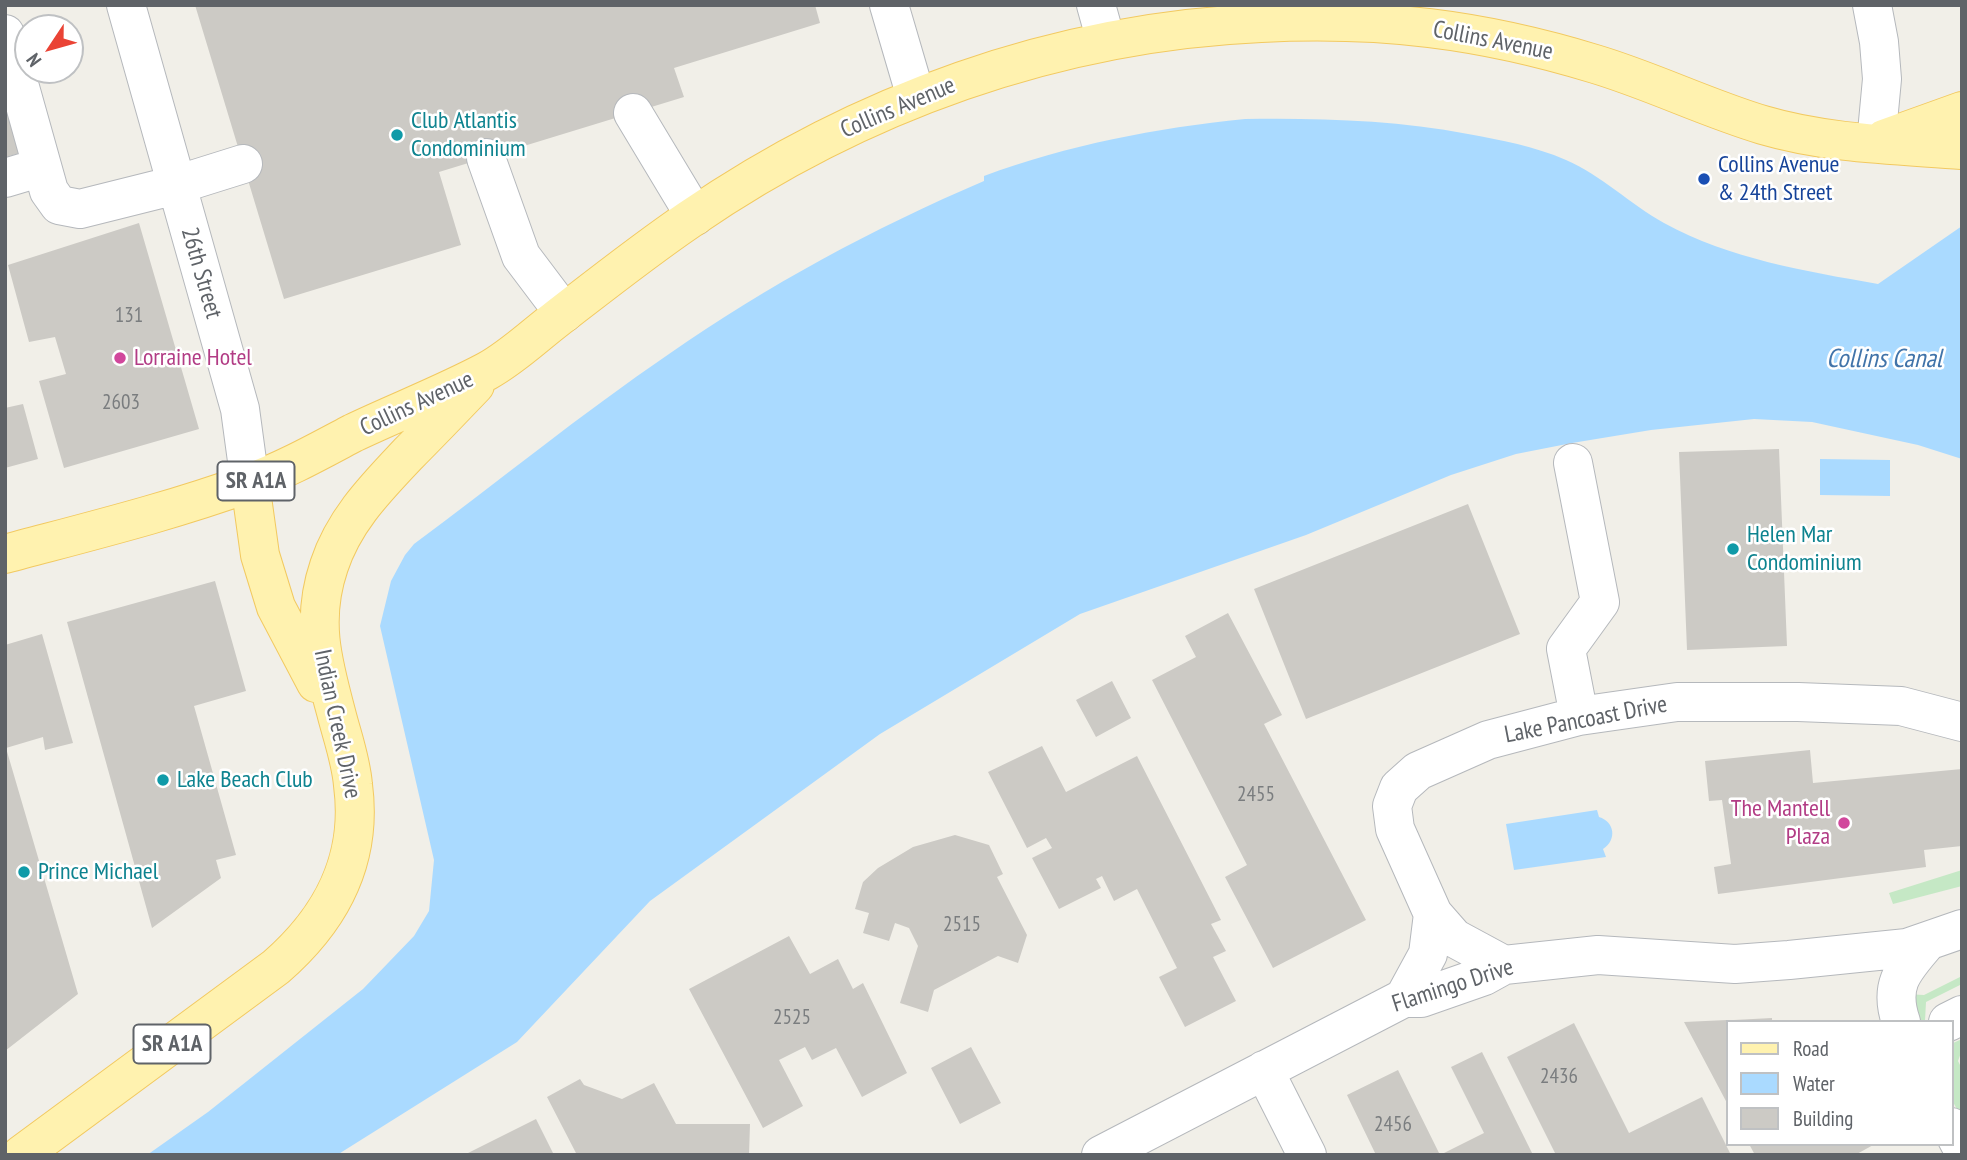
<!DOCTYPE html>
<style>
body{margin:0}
#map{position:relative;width:1967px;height:1160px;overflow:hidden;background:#f1efe8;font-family:"PT Sans Narrow",sans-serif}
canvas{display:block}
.frame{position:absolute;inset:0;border:7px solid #5f6368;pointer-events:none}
.legend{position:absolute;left:1726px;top:1020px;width:228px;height:126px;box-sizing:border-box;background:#fff;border:2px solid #bfc1c3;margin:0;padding:9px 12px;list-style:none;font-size:21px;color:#5f6368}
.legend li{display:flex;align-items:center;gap:14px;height:35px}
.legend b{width:35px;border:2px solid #bfc1c3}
.north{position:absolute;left:14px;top:14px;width:70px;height:70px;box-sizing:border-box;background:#fff;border:2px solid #bfc1c3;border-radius:50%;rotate:234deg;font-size:19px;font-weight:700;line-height:28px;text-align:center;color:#5f6368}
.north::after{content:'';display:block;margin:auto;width:24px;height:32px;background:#ea4335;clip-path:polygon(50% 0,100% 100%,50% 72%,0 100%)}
</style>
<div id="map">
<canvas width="1967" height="1160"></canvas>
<div class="frame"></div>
<ul class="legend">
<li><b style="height:9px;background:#fff2af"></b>Road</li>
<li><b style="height:19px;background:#aadaff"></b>Water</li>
<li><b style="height:19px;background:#cccac5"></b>Building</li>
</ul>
<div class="north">N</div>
</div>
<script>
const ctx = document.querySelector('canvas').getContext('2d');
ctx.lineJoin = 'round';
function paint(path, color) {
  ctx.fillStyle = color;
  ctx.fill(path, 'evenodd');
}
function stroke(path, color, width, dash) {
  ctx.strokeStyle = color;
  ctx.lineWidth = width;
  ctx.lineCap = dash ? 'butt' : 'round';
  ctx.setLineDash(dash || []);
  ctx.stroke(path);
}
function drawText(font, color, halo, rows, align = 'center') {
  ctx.font = font + ' "PT Sans Narrow",sans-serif';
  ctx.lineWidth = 5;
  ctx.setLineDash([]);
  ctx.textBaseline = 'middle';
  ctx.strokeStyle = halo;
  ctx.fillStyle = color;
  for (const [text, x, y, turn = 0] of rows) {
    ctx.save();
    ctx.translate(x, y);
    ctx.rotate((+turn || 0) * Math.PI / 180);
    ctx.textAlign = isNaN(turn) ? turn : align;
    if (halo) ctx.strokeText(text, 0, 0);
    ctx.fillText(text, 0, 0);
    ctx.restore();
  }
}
const green = new Path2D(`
 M 1962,870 L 1962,886 L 1893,904 L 1889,893 Z
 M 1962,976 L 1962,984 L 1926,1002 L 1925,1021 L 1916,1021 L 1906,994 L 1924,995 Z
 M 1962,1039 L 1962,1050 L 1958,1061 L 1962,1069 L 1962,1119 L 1951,1098 L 1951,1044 Z`);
const water = new Path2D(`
 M 1245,119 C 1320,118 1394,120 1468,134 C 1501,140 1534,146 1566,160 C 1601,175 1630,204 1664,223 C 1730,259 1805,271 1878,284 L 1962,226 L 1962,459 L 1918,445 L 1812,422 L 1754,419 L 1651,430 L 1572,443 L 1516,454 L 1451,475 L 1306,535 L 1080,614 L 880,734 L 650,901 L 517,1042 L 337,1155 L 147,1155 L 208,1112 L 363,989 L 414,936 L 429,911 L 434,860 L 380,626 L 391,581 L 405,555 L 414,544 C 499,481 581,414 669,354 C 768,285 874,228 984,181 L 984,176 C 1068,145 1156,128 1245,119 Z
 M 1820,459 L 1890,460 L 1890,496 L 1820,495 Z
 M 1597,810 L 1599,817 C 1615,822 1617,840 1603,849 L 1606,857 L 1514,870 L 1506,824 Z`);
const building = new Path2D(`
 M 195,5 L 815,5 L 820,23 L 674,68 L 684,97 L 439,172 L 461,245 L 284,299 Z
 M 5,55 L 32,150 L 5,157 Z
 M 139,223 L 199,429 L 64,468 L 39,381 L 66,374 L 55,337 L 29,342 L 8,265 Z
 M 23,404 L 38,459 L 5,468 L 5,408 Z
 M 1779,449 L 1787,646 L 1687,650 L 1679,452 Z
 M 1468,504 L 1520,634 L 1306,719 L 1254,589 Z
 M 215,581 L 246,691 L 194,706 L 236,855 L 216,860 L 221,878 L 152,928 L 67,622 Z
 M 1228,613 L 1282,715 L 1264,724 L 1366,920 L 1273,968 L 1225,877 L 1247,865 L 1152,680 L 1196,657 L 1185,636 Z
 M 42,634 L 73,743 L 45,750 L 43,737 L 6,748 L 78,994 L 5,1051 L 5,645 Z
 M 1112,681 L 1131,718 L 1096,737 L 1076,700 Z
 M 1042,746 L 1066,792 L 1137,756 L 1221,920 L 1211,924 L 1226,951 L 1213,957 L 1236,1001 L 1185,1027 L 1159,977 L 1177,968 L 1137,889 L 1114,901 L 1102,876 L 1096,879 L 1101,888 L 1059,909 L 1032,858 L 1052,848 L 1046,838 L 1027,848 L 988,772 Z
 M 1810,750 L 1813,783 L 1962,769 L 1962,846 L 1924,850 L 1926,867 L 1718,894 L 1714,867 L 1731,864 L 1722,800 L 1709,801 L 1705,761 Z
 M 955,835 L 989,845 L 1003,874 L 997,877 L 1027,935 L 1018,963 L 998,956 L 934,990 L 928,1012 L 900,1003 L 918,946 L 909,928 L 895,923 L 889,941 L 863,933 L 869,913 L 855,909 L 863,882 L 878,868 L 913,847 Z
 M 789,936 L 810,974 L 838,959 L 853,989 L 863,983 L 907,1073 L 862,1097 L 836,1048 L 812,1060 L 805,1047 L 779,1060 L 803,1106 L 763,1128 L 689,989 Z
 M 1772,1018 L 1772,1022 L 1734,1022 L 1734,1020 Z
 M 1727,1020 L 1727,1103 L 1684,1022 Z
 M 1574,1023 L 1629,1133 L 1702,1097 L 1731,1155 L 1556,1155 L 1507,1057 Z
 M 971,1047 L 1001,1103 L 960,1124 L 931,1068 Z
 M 1482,1052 L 1533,1155 L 1440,1155 L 1484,1133 L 1451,1067 Z
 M 1398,1070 L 1440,1155 L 1376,1155 L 1347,1095 Z
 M 580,1079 L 584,1085 L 622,1099 L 654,1083 L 676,1124 L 750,1124 L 749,1155 L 577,1155 L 547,1097 Z
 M 536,1119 L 554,1155 L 464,1155 Z
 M 1749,1144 L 1875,1144 L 1855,1155 L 1755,1155 Z`);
const minor = new Path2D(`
 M 126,5 L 240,409 L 250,483
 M 889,5 L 916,97
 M 1096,5 L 1106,41
 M 1872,5 L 1879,42 L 1882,79 L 1876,143
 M 5,34 L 49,191 L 59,205 L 80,209 L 176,185 L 243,164
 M 633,113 L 695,216
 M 486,158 L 521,256 L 564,313
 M 5,178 L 42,167
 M 1573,463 L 1600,602 L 1566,649 L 1579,716
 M 1433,914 L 1454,938 L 1504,965
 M 1404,998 L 1428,954 L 1433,914 L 1395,829 L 1392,806 L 1399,788 L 1418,771 L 1488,740 L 1579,716 L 1677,702 L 1798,702 L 1901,706 L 1962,722
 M 1901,1022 C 1888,984 1904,969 1927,942
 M 1948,1022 L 1962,1015
 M 1264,1070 L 1307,1155
 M 1951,1127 L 1962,1148
 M 1101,1155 L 1404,998 L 1421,998 L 1484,976 L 1504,965 L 1598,955 L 1735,964 L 1789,960 L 1907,948 L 1962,929`);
const major = new Path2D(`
 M 1884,139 L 1962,111
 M 250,483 L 260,555 L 276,607 L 316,683
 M 5,554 C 87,532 169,512 249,483 C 285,470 319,451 353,433 C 397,412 444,394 487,371 C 511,358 533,337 555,320 C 599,286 643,251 690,219 C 859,103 1056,32 1261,23 C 1380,17 1481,29 1595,64 C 1652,81 1706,108 1763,125 C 1827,144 1896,145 1962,150
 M 21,1155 L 276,967 C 331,919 363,860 353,785 C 351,760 342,736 336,712 C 322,660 311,619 329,566 C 344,520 376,488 408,454 C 431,431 453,408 475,385`);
const markers = [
 [397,135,7,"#0f9aa8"],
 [1704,179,7,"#1a4fb4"],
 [120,358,7,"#d1479c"],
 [1733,549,7,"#0f9aa8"],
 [163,780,7,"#0f9aa8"],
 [1844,823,7,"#d1479c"],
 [24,872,7,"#0f9aa8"]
];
const numberNames = [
 ["131",129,316],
 ["2603",121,403],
 ["2455",1256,795],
 ["2515",962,925],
 ["2525",792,1018],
 ["2436",1559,1077],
 ["2456",1393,1125]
];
const shields = [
 [256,481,77],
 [172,1044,77]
];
const shieldNames = [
 ["SR A1A",256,481],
 ["SR A1A",172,1044]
];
const streetNames = [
 ["Collins Avenue",1493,41,11],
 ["Collins Avenue",898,108,-23],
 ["26th Street",201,273,74],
 ["Collins Avenue",417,404,-25],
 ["Lake Pancoast Drive",1586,720,-11],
 ["Indian Creek Drive",337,724,78],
 ["Flamingo Drive",1453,986,-18]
];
const cultureNames = [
 ["Club Atlantis",411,121],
 ["Condominium",411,149],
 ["Helen Mar",1747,535],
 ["Condominium",1747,563],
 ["Lake Beach Club",177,780],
 ["Prince Michael",38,872]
];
const transitNames = [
 ["Collins Avenue",1718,165],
 ["& 24th Street",1718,193]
];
const hotelNames = [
 ["Lorraine Hotel",134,358],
 ["The Mantell",1830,809,"right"],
 ["Plaza",1830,837,"right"]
];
const waterNames = [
 ["Collins Canal",1884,360]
];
paint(green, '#c5e8c5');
paint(water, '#aadaff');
paint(building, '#cccac5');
stroke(minor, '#b5b8bc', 40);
stroke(major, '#f2c960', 40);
stroke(minor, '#fff', 38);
stroke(major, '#fff2af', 38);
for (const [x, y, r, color] of markers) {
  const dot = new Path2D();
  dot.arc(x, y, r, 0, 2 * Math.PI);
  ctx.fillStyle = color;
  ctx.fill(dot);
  stroke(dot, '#fff', 2.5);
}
drawText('21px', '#7a7d7f', null, numberNames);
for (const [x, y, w] of shields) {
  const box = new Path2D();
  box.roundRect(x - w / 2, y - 19.5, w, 39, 5);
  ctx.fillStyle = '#fff';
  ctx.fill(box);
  stroke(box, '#5f6368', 2);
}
drawText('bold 23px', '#5f6368', null, shieldNames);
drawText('24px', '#5f6368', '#fff', streetNames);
drawText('24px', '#0d838f', '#fff', cultureNames, 'left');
drawText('24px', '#164399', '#fff', transitNames, 'left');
drawText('24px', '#b23c85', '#fff', hotelNames, 'left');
drawText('italic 26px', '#4174aa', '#fff', waterNames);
</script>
